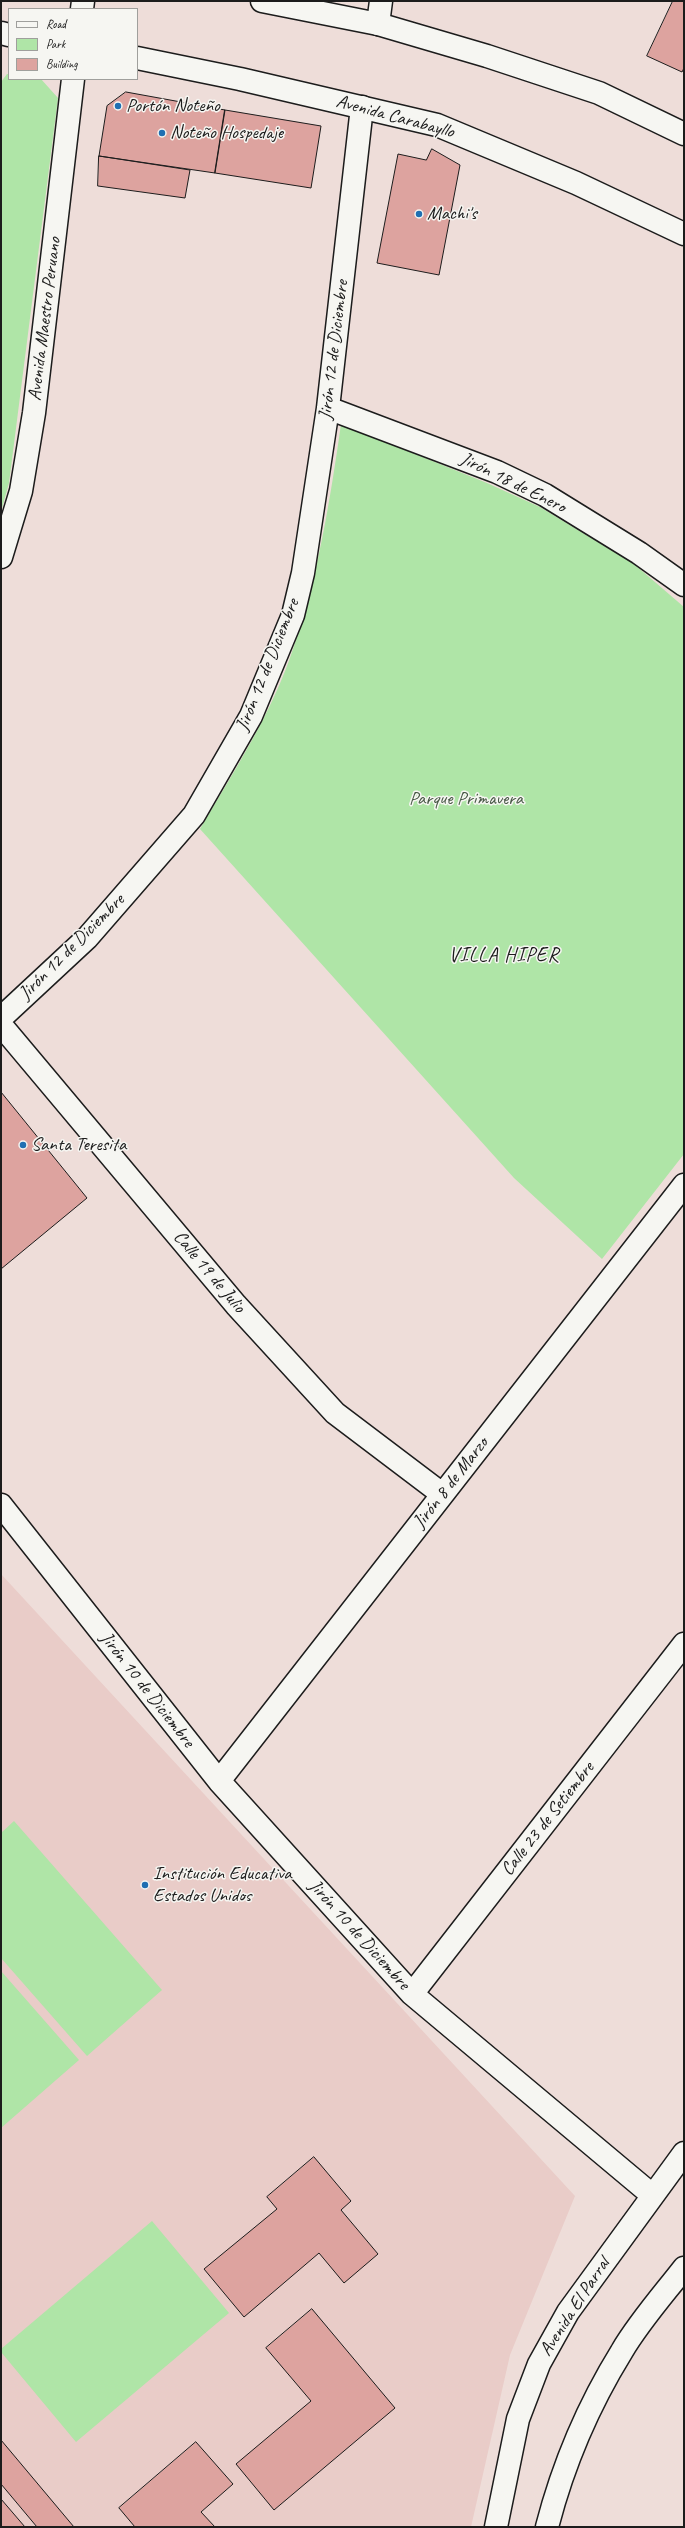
<!DOCTYPE html>
<meta charset="utf-8">
<style>
body{margin:0}
#map{position:relative;width:685px;height:2528px;overflow:hidden;background:#eeddd9;font-family:Caveat,sans-serif}
canvas{display:block}
.frame{position:absolute;inset:0;border:2px solid #1c1c1c;pointer-events:none}
.legend{position:absolute;left:8px;top:8px;width:130px;height:72px;box-sizing:border-box;background:#f6f6f2;border:1px solid #9f9f9c;margin:0;padding:5px 7px;list-style:none;font-size:12px;color:#1c1c1c}
.legend li{display:flex;align-items:center;gap:8px;height:20px}
.legend b{width:20px;border:1px solid #9f9f9c}
</style>
<div id="map">
<canvas width="685" height="2528"></canvas>
<div class="frame"></div>
<ul class="legend">
<li><b style="height:5px;background:#f6f6f2"></b>Road</li>
<li><b style="height:11px;background:#afe5a7"></b>Park</li>
<li><b style="height:11px;background:#dda39f"></b>Building</li>
</ul>
</div>
<script>
const ctx = document.querySelector('canvas').getContext('2d');
ctx.lineJoin = 'round';
function paint(path, color) {
  ctx.fillStyle = color;
  ctx.fill(path, 'evenodd');
}
function stroke(path, color, width, dash) {
  ctx.strokeStyle = color;
  ctx.lineWidth = width;
  ctx.lineCap = dash ? 'butt' : 'round';
  ctx.setLineDash(dash || []);
  ctx.stroke(path);
}
function drawText(font, color, halo, rows, align = 'center') {
  ctx.font = font + ' Caveat,sans-serif';
  ctx.lineWidth = 3;
  ctx.setLineDash([]);
  ctx.textBaseline = 'middle';
  ctx.strokeStyle = halo;
  ctx.fillStyle = color;
  for (const [text, x, y, turn = 0] of rows) {
    ctx.save();
    ctx.translate(x, y);
    ctx.rotate((+turn || 0) * Math.PI / 180);
    ctx.textAlign = isNaN(turn) ? turn : align;
    if (halo) ctx.strokeText(text, 0, 0);
    ctx.fillText(text, 0, 0);
    ctx.restore();
  }
}
const built = new Path2D(`
 M 1,1574 L 575,2196 L 510,2355 L 471,2527 L 1,2527 Z`);
const green = new Path2D(`
 M 7,74 L 9,74 L 9,79 L 41,79 L 58,98 L 9,483 L 1,512 L 1,82 Z
 M 341,424 L 487,483 L 540,507 L 634,564 L 684,607 L 684,1154 L 602,1259 L 514,1178 L 200,829 C 234,771 272,713 293,649 C 318,576 330,501 341,424 Z
 M 14,1821 L 162,1990 L 87,2056 L 1,1958 L 1,1833 Z
 M 1,1971 L 79,2060 L 1,2128 Z
 M 152,2221 L 229,2313 L 76,2442 L 1,2352 L 1,2349 Z`);
const building = new Path2D(`
 M 673,1 L 684,1 L 684,68 L 682,72 L 647,56 Z
 M 126,92 L 225,110 L 215,173 L 99,156 L 107,106 Z
 M 225,110 L 321,126 L 311,188 L 215,173 Z
 M 432,149 L 460,165 L 439,275 L 377,263 L 398,154 L 426,160 Z
 M 99,156 L 190,170 L 185,198 L 98,186 Z
 M 1,1092 L 87,1198 L 1,1269 Z
 M 314,2157 L 351,2201 L 341,2210 L 378,2254 L 344,2283 L 319,2253 L 244,2317 L 204,2269 L 277,2209 L 267,2197 Z
 M 312,2309 L 395,2408 L 274,2510 L 236,2464 L 311,2401 L 266,2348 Z
 M 1,2440 L 74,2527 L 37,2527 L 1,2484 Z
 M 196,2442 L 233,2484 L 201,2512 L 215,2527 L 135,2527 L 119,2508 Z
 M 1,2499 L 25,2527 L 1,2527 Z`);
const street = new Path2D(`
 M 378,24 L 381,1
 M 328,408 L 497,472 L 545,495 L 639,553 L 684,585
 M 1,1018 L 87,938 L 194,815 L 251,716 L 293,615 L 303,573 L 328,408 L 362,107
 M 1,1025 L 236,1305 L 335,1413 L 442,1494
 M 1,1505 L 219,1781 L 412,1994 L 652,2195
 M 219,1781 L 684,1185
 M 412,1994 L 684,1644`);
const secondary = new Path2D(`
 M 262,1 L 378,24 L 487,56 L 599,93 L 684,134
 M 82,9 L 83,1
 M 1,33 L 9,35
 M 137,58 L 240,79 L 437,125 L 576,183 L 684,234
 M 1,557 L 21,491 L 34,413 L 73,79
 M 496,2527 L 518,2419 L 539,2364 L 568,2312 L 684,2153
 M 547,2527 C 563,2465 588,2406 622,2351 C 639,2322 663,2295 684,2268`);
const markers = [
 [118,106,4,"#1f6fb2"],
 [162,133,4,"#1f6fb2"],
 [419,214,4,"#1f6fb2"],
 [23,1145,4,"#1f6fb2"],
 [145,1885,4,"#1f6fb2"]
];
const poiNames = [
 ["Portón Noteño",126,106],
 ["Noteño Hospedaje",170,133],
 ["Machi's",427,214],
 ["Santa Teresita",31,1145],
 ["Institución Educativa",153,1874],
 ["Estados Unidos",153,1896]
];
const streetNames = [
 ["Avenida Carabayllo",395,117,15],
 ["Avenida Maestro Peruano",45,319,-83],
 ["Jirón 12 de Diciembre",334,350,-83],
 ["Jirón 18 de Enero",513,483,26],
 ["Jirón 12 de Diciembre",268,665,-68],
 ["Jirón 12 de Diciembre",72,947,-45],
 ["Calle 19 de Julio",209,1272,50],
 ["Jirón 8 de Marzo",451,1483,-52],
 ["Jirón 10 de Diciembre",147,1690,52],
 ["Calle 23 de Setiembre",548,1819,-52],
 ["Jirón 10 de Diciembre",359,1935,48],
 ["Avenida El Parral",575,2307,-57]
];
const parkNames = [
 ["Parque Primavera",466,799]
];
const neighbourhoodNames = [
 ["VILLA HIPER",504,956]
];
paint(built, '#e9ccc8');
paint(green, '#afe5a7');
paint(building, '#dda39f');
stroke(building, '#1c1c1c', 1);
stroke(street, '#1c1c1c', 25);
stroke(secondary, '#1c1c1c', 25);
stroke(street, '#f6f6f2', 22);
stroke(secondary, '#f6f6f2', 22);
for (const [x, y, r, color] of markers) {
  const dot = new Path2D();
  dot.arc(x, y, r, 0, 2 * Math.PI);
  ctx.fillStyle = color;
  ctx.fill(dot);
  stroke(dot, '#f6f6f2', 1.5);
}
drawText('19px', '#1c1c1c', '#f6f6f2', poiNames, 'left');
drawText('19px', '#1c1c1c', '#f6f6f2', streetNames);
drawText('19px', '#485846', '#f6f6f2', parkNames);
ctx.letterSpacing = '1px';
drawText('20px', '#1c1c1c', '#f6f6f2', neighbourhoodNames);
ctx.letterSpacing = '0px';
</script>
